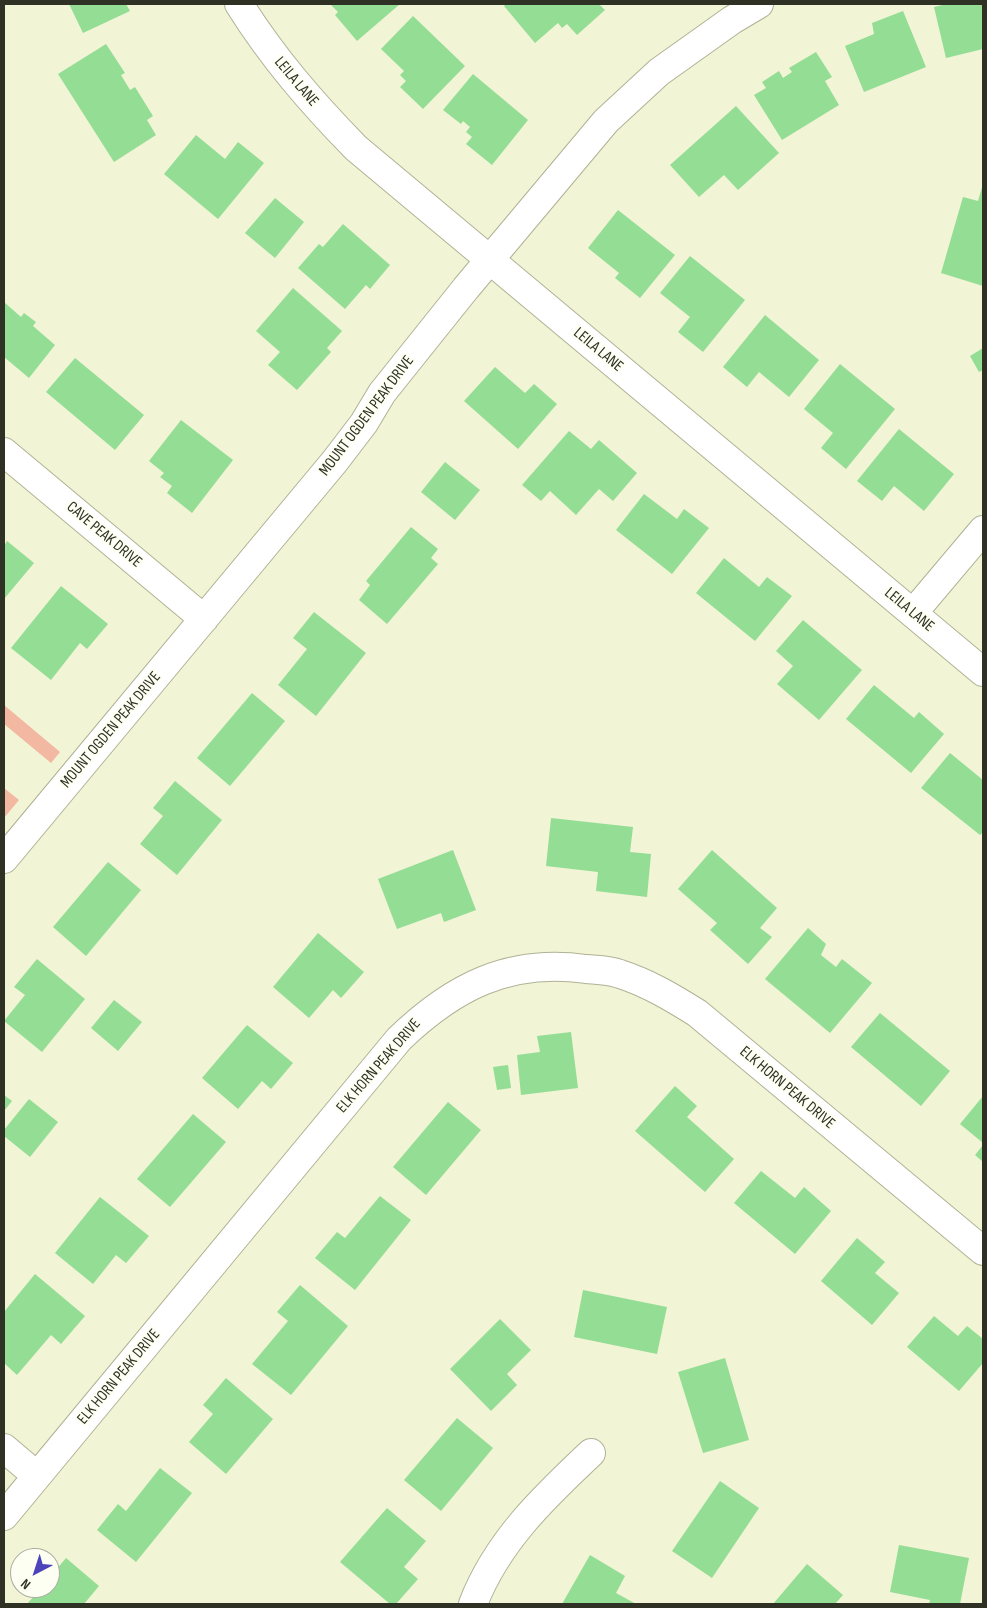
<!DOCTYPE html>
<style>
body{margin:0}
#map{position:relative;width:987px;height:1608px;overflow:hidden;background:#f1f4d5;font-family:"Sofia Sans Condensed",sans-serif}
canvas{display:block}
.frame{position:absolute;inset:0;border:5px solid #303125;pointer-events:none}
.north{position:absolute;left:10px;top:1548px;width:50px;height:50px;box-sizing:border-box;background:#fefff3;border:1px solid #acada1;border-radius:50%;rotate:220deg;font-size:14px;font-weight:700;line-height:20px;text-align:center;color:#303125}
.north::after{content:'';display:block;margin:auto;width:18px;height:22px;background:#4d44bb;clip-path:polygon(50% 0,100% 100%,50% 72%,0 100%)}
</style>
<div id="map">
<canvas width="987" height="1608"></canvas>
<div class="frame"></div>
<div class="north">N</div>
</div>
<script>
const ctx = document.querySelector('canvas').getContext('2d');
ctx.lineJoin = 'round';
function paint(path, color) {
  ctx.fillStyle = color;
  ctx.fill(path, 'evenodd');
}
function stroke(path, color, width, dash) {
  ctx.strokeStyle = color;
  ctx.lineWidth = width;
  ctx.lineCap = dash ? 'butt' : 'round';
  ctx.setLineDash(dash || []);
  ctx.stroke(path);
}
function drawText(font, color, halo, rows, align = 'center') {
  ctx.font = font + ' "Sofia Sans Condensed",sans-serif';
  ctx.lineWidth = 4.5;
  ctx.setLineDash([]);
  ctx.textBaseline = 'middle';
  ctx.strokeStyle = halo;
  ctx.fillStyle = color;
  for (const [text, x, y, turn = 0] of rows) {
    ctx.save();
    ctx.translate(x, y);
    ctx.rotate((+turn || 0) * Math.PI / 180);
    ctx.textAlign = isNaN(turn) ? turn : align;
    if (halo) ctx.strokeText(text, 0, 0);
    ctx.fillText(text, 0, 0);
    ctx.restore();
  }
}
const green = new Path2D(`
 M 4,705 L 60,752 L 51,763 L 4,724 Z
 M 4,788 L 19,800 L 4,818 Z`);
const building = new Path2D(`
 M 69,4 L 126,4 L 130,11 L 83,33 Z
 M 330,4 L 400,4 L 357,41 L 335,15 L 338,12 Z
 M 506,4 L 599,4 L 605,10 L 577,35 L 567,24 L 562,28 L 558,23 L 535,43 L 504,6 Z
 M 947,4 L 983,4 L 983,49 L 946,58 L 934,7 Z
 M 903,11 L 926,67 L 864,92 L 845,46 L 874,34 L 872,23 Z
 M 413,16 L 465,66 L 423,109 L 400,87 L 406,81 L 400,75 L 404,71 L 381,49 Z
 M 106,44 L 125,73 L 121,75 L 130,90 L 135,87 L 153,116 L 147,120 L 156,135 L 114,162 L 58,74 Z
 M 816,52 L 832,77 L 825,81 L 839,105 L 782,140 L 754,95 L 766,88 L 762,82 L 779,71 L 783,78 L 792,72 L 789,68 Z
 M 473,74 L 528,120 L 492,165 L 466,144 L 472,137 L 466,132 L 470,127 L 463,121 L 461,124 L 443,110 Z
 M 736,106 L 779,153 L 738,190 L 724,175 L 699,197 L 670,165 Z
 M 196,135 L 225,159 L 238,142 L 264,163 L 218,219 L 164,174 Z
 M 983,184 L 983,286 L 941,273 L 963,197 L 978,201 Z
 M 275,198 L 304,222 L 275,258 L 245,233 Z
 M 618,210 L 675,255 L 640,298 L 615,278 L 619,273 L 588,248 Z
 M 343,224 L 390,265 L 370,289 L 366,285 L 345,309 L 298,268 L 319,244 L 323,247 Z
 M 690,256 L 745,300 L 703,352 L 678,332 L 690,317 L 660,293 Z
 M 293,288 L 342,331 L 327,348 L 331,352 L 297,390 L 268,365 L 280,352 L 256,331 Z
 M 4,302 L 21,317 L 24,313 L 36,322 L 33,326 L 55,345 L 29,378 L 4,357 Z
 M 765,315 L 819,360 L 789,397 L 759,372 L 747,387 L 723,367 Z
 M 983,348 L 983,370 L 979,372 L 970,356 Z
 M 75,358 L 144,415 L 115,450 L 46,392 Z
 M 840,364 L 895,409 L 846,469 L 821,448 L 833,433 L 804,409 Z
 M 495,367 L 525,393 L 534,384 L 557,404 L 518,449 L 464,401 Z
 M 181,420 L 233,460 L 192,513 L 167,493 L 172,486 L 160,477 L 164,473 L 149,461 Z
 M 899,429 L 954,474 L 924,511 L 894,486 L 882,501 L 857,481 Z
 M 569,431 L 591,449 L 599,440 L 637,473 L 613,501 L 599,489 L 576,515 L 550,491 L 541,501 L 522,485 Z
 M 445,462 L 480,490 L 455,520 L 421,492 Z
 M 644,494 L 677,519 L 684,509 L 709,528 L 672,574 L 616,530 Z
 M 411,527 L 438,549 L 431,558 L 438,564 L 387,624 L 359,600 L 370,585 L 366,581 Z
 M 7,541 L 34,563 L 4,599 L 4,546 Z
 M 724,558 L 759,587 L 767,577 L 792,596 L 755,641 L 696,593 Z
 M 61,586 L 108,624 L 87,649 L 80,643 L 51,680 L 11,648 Z
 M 314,612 L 366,653 L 316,716 L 278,685 L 307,649 L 293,638 Z
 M 803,620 L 862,670 L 819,720 L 777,684 L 793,666 L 776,651 Z
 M 874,685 L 914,718 L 919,712 L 944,734 L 911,773 L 846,719 Z
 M 252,693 L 285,721 L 230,786 L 197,758 Z
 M 950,753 L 983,780 L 983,832 L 980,835 L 921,788 Z
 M 175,781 L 222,820 L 177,875 L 140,844 L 163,816 L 153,808 Z
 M 551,818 L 633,827 L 630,852 L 651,854 L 647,897 L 596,891 L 598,872 L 546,866 Z
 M 453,850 L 476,910 L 444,922 L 441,913 L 397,929 L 378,879 Z
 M 712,850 L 777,908 L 760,928 L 772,937 L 748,964 L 710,930 L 717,923 L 678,889 Z
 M 108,862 L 141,890 L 86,956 L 53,927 Z
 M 808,928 L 826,944 L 821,955 L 836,967 L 842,959 L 872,983 L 830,1033 L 765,979 Z
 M 318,933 L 364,972 L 341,998 L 333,990 L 309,1018 L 273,987 Z
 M 37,959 L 85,999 L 42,1052 L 4,1021 L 25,995 L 14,987 Z
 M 114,1000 L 142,1022 L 118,1051 L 91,1028 Z
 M 880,1013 L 950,1071 L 921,1106 L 851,1047 Z
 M 247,1025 L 293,1063 L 271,1089 L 262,1081 L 238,1109 L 202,1078 Z
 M 571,1032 L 578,1088 L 521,1095 L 517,1055 L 540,1052 L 537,1036 Z
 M 508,1065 L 511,1088 L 497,1090 L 493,1067 Z
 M 675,1086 L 697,1106 L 687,1117 L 734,1159 L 705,1192 L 635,1131 Z
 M 4,1095 L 12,1101 L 4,1111 Z
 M 983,1096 L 983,1143 L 960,1124 Z
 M 29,1099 L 58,1122 L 30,1157 L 4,1136 L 4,1130 Z
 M 448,1102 L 481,1130 L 426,1195 L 393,1167 Z
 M 193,1114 L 226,1142 L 170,1207 L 137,1179 Z
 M 983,1145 L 983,1162 L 975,1155 Z
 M 761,1171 L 795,1198 L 804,1187 L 831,1211 L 795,1254 L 734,1203 Z
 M 380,1196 L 411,1220 L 355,1290 L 315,1258 L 337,1232 L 345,1238 Z
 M 100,1197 L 149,1236 L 126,1263 L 116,1255 L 93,1284 L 55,1253 Z
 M 857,1238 L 885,1262 L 875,1273 L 899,1293 L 872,1325 L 821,1281 Z
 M 35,1274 L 85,1316 L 61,1344 L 51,1335 L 17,1375 L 4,1363 L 4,1312 Z
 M 300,1285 L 348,1326 L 291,1395 L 252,1364 L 288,1321 L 277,1312 Z
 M 583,1290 L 667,1307 L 657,1354 L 574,1337 Z
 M 934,1316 L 958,1336 L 967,1326 L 983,1339 L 983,1363 L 959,1391 L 907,1347 Z
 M 500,1319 L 531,1350 L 507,1374 L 517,1385 L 491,1411 L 450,1369 Z
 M 725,1358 L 749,1440 L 703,1453 L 678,1372 Z
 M 226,1378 L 273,1419 L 226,1474 L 189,1442 L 213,1414 L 203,1405 Z
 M 457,1418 L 493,1448 L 441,1511 L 404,1480 Z
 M 160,1468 L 192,1493 L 136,1562 L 97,1530 L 118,1504 L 126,1511 Z
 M 720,1481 L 759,1508 L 712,1578 L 672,1551 Z
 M 387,1508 L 426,1541 L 404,1567 L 418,1579 L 396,1604 L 390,1604 L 340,1562 Z
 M 899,1545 L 969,1558 L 960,1604 L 929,1604 L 930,1600 L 890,1592 Z
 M 590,1555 L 625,1576 L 616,1593 L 636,1604 L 562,1604 Z
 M 66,1558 L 99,1586 L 84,1604 L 27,1604 L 41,1588 L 50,1588 L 50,1577 Z
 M 807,1564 L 843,1595 L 835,1604 L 773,1604 Z`);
const minor = new Path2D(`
 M 239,4 C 273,58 311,102 356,148 L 983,672
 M 4,452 L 204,619
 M 913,613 L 983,530
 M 4,859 L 335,461 L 364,423 L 382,393 L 466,288 L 606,121 L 659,72 L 732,20 L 759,4
 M 4,1448 L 37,1476
 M 4,1516 L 399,1039 C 453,987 509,958 586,969 C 597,970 609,970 620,974 C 648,983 673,998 697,1013 L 983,1251
 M 473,1604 C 497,1542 543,1498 591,1453`);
const streetNames = [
 ["LEILA LANE",296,82,50],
 ["LEILA LANE",598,350,40],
 ["MOUNT OGDEN PEAK DRIVE",367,416,-53],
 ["CAVE PEAK DRIVE",104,535,40],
 ["LEILA LANE",909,610,40],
 ["MOUNT OGDEN PEAK DRIVE",111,730,-50],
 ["ELK HORN PEAK DRIVE",379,1066,-49],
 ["ELK HORN PEAK DRIVE",787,1088,40],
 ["ELK HORN PEAK DRIVE",119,1377,-50]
];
paint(green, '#f2b8a1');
paint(building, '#94dd94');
stroke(minor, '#b0b295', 30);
stroke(minor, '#fff', 28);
drawText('16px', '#303125', '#fefff3', streetNames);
</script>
